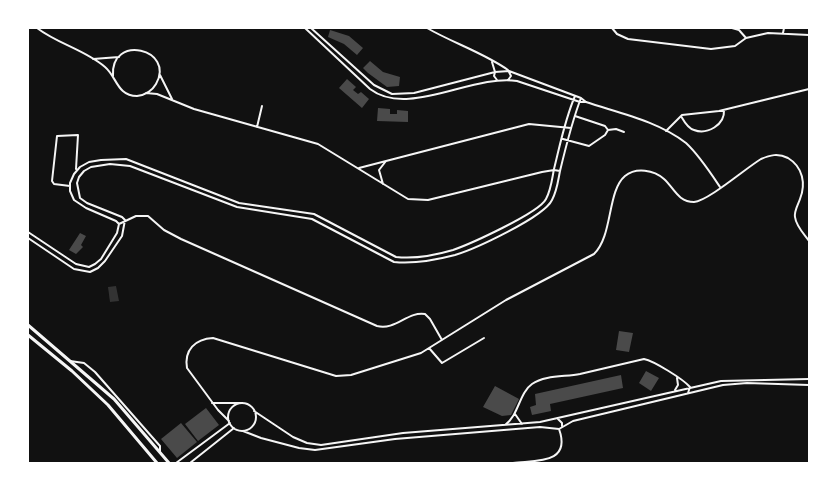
<!DOCTYPE html>
<style>
body{margin:0}
#map{position:relative;width:837px;height:491px;overflow:hidden;background:#111;font-family:Manrope,sans-serif}
canvas{display:block}
.frame{position:absolute;inset:0;border:29px solid #fff;pointer-events:none}
</style>
<div id="map">
<canvas width="837" height="491"></canvas>
<div class="frame"></div>
</div>
<script>
const ctx = document.querySelector('canvas').getContext('2d');
ctx.lineJoin = 'round';
function paint(path, color) {
  ctx.fillStyle = color;
  ctx.fill(path, 'evenodd');
}
function stroke(path, color, width, dash) {
  ctx.strokeStyle = color;
  ctx.lineWidth = width;
  ctx.lineCap = dash ? 'butt' : 'round';
  ctx.setLineDash(dash || []);
  ctx.stroke(path);
}
const water = new Path2D(`
 M 116,286 L 119,301 L 110,302 L 108,287 Z`);
const building = new Path2D(`
 M 330,30 L 349,36 L 363,48 L 357,55 L 344,44 L 328,37 Z
 M 370,61 L 383,72 L 400,77 L 399,86 L 387,87 L 368,73 L 363,68 Z
 M 347,79 L 356,87 L 353,90 L 358,94 L 361,92 L 369,99 L 362,108 L 339,88 Z
 M 378,108 L 390,109 L 390,114 L 397,114 L 397,110 L 408,111 L 408,122 L 377,121 Z
 M 80,233 L 86,236 L 81,245 L 83,247 L 76,254 L 69,250 Z
 M 619,331 L 633,333 L 629,352 L 616,350 Z
 M 646,371 L 659,378 L 651,391 L 639,383 Z
 M 621,375 L 623,388 L 550,404 L 551,411 L 532,415 L 530,407 L 536,405 L 535,394 Z
 M 495,386 L 519,399 L 511,415 L 502,416 L 483,407 Z
 M 206,408 L 219,425 L 198,441 L 185,424 Z
 M 181,423 L 197,442 L 177,458 L 161,439 Z`);
const minor = new Path2D(`
 M 37,28 C 58,44 85,50 105,67 C 117,77 117,96 137,96 C 145,95 152,91 156,84 C 176,49 110,33 113,76
 M 305,28 L 370,89 C 408,118 472,74 517,81 L 580,102 L 586,102
 M 311,28 L 374,85 L 392,94 L 414,93 L 495,72 L 509,71 L 581,98 L 586,102 C 619,113 658,121 686,143 C 699,155 710,172 720,187
 M 427,28 C 453,43 484,53 508,70
 M 612,28 L 617,34 L 628,39 L 711,49 L 735,46 L 746,38 L 768,33 L 809,35
 M 732,28 L 739,30 L 746,38
 M 783,33 L 784,28
 M 93,59 L 119,57
 M 492,62 L 495,72 L 494,76 L 497,80
 M 160,75 L 172,99
 M 508,80 L 511,76 L 509,72
 M 146,93 L 157,94 L 194,109 L 318,144 L 408,199 L 428,200 L 542,172 L 554,170 L 560,171
 M 681,116 C 684,121 687,128 694,130 C 707,135 725,125 724,110
 M 257,127 L 262,106
 M 608,130 L 616,129 L 624,132
 M 666,131 L 682,115 L 719,111 L 809,89
 M 563,139 L 589,146 L 605,135 L 608,130 L 605,126 L 575,116
 M 359,168 L 529,124 L 571,128
 M 383,184 L 379,170 L 386,161
 M 70,186 L 54,184 L 52,181 L 57,136 L 78,135 L 76,169
 M 119,224 L 136,216 L 148,216 L 164,230 L 181,239 L 377,326 C 395,331 408,311 425,314 L 430,319 L 442,340
 M 28,232 L 76,264 L 89,267 L 95,264 L 101,259 L 117,233 L 119,224 L 116,221 L 86,208 L 74,200 L 70,191 L 70,183 L 74,174 L 80,167 L 89,162 L 101,160 L 126,159 L 239,203 L 314,214 L 396,257 C 413,259 436,255 453,250 C 470,244 539,213 546,199 C 551,190 552,179 554,169 C 560,145 565,119 575,96
 M 28,238 L 74,269 L 90,272 L 98,268 L 105,261 L 122,236 L 125,220 L 122,217 L 87,203 L 80,198 L 77,183 L 79,177 L 84,171 L 91,167 L 110,164 L 130,166 L 237,207 L 312,219 L 394,262 C 414,264 436,260 455,255 C 475,249 544,217 552,200 C 557,191 558,181 560,171 C 566,146 572,121 581,98
 M 429,348 L 442,363 L 484,338
 M 70,361 L 84,363 L 95,372 L 160,446 L 160,451
 M 675,390 L 678,385 L 677,378
 M 212,403 L 243,403
 M228 417a14 14 0 1 1 28 0a14 14 0 1 1-28 0Z
 M 254,411 L 293,437 L 307,443 L 321,445 L 403,433 L 540,422 L 721,381 L 809,379
 M 515,414 L 522,424
 M 558,419 L 562,423 L 562,426
 M 229,421 L 218,410 L 187,368 C 184,350 195,339 213,338 L 336,376 L 351,375 L 421,353 L 506,300 L 594,254 C 613,236 607,191 625,176 C 636,167 654,170 664,179 C 674,188 678,202 694,202 C 708,201 746,168 761,159 C 770,155 778,153 788,158 C 803,167 806,184 800,199 C 798,205 794,211 795,217 C 796,226 804,234 809,241
 M 505,425 C 519,415 519,393 532,384 C 545,375 565,377 580,374 C 602,369 623,364 644,359 C 654,361 683,379 690,387 L 688,393
 M 243,431 L 261,438 L 299,448 L 315,450 L 395,439 L 540,427 L 559,429 L 573,421 L 723,385 L 747,383 L 809,385
 M 176,463 L 230,423
 M 190,463 L 234,428
 M 513,463 C 534,460 572,465 559,429`);
const secondary = new Path2D(`
 M 28,325 L 114,399 L 169,463
 M 28,335 L 72,371 L 108,405 L 157,463`);
paint(water, '#333');
paint(building, '#4a4a4a');
stroke(minor, '#f5f5f5', 2);
stroke(secondary, '#f5f5f5', 3);
</script>
